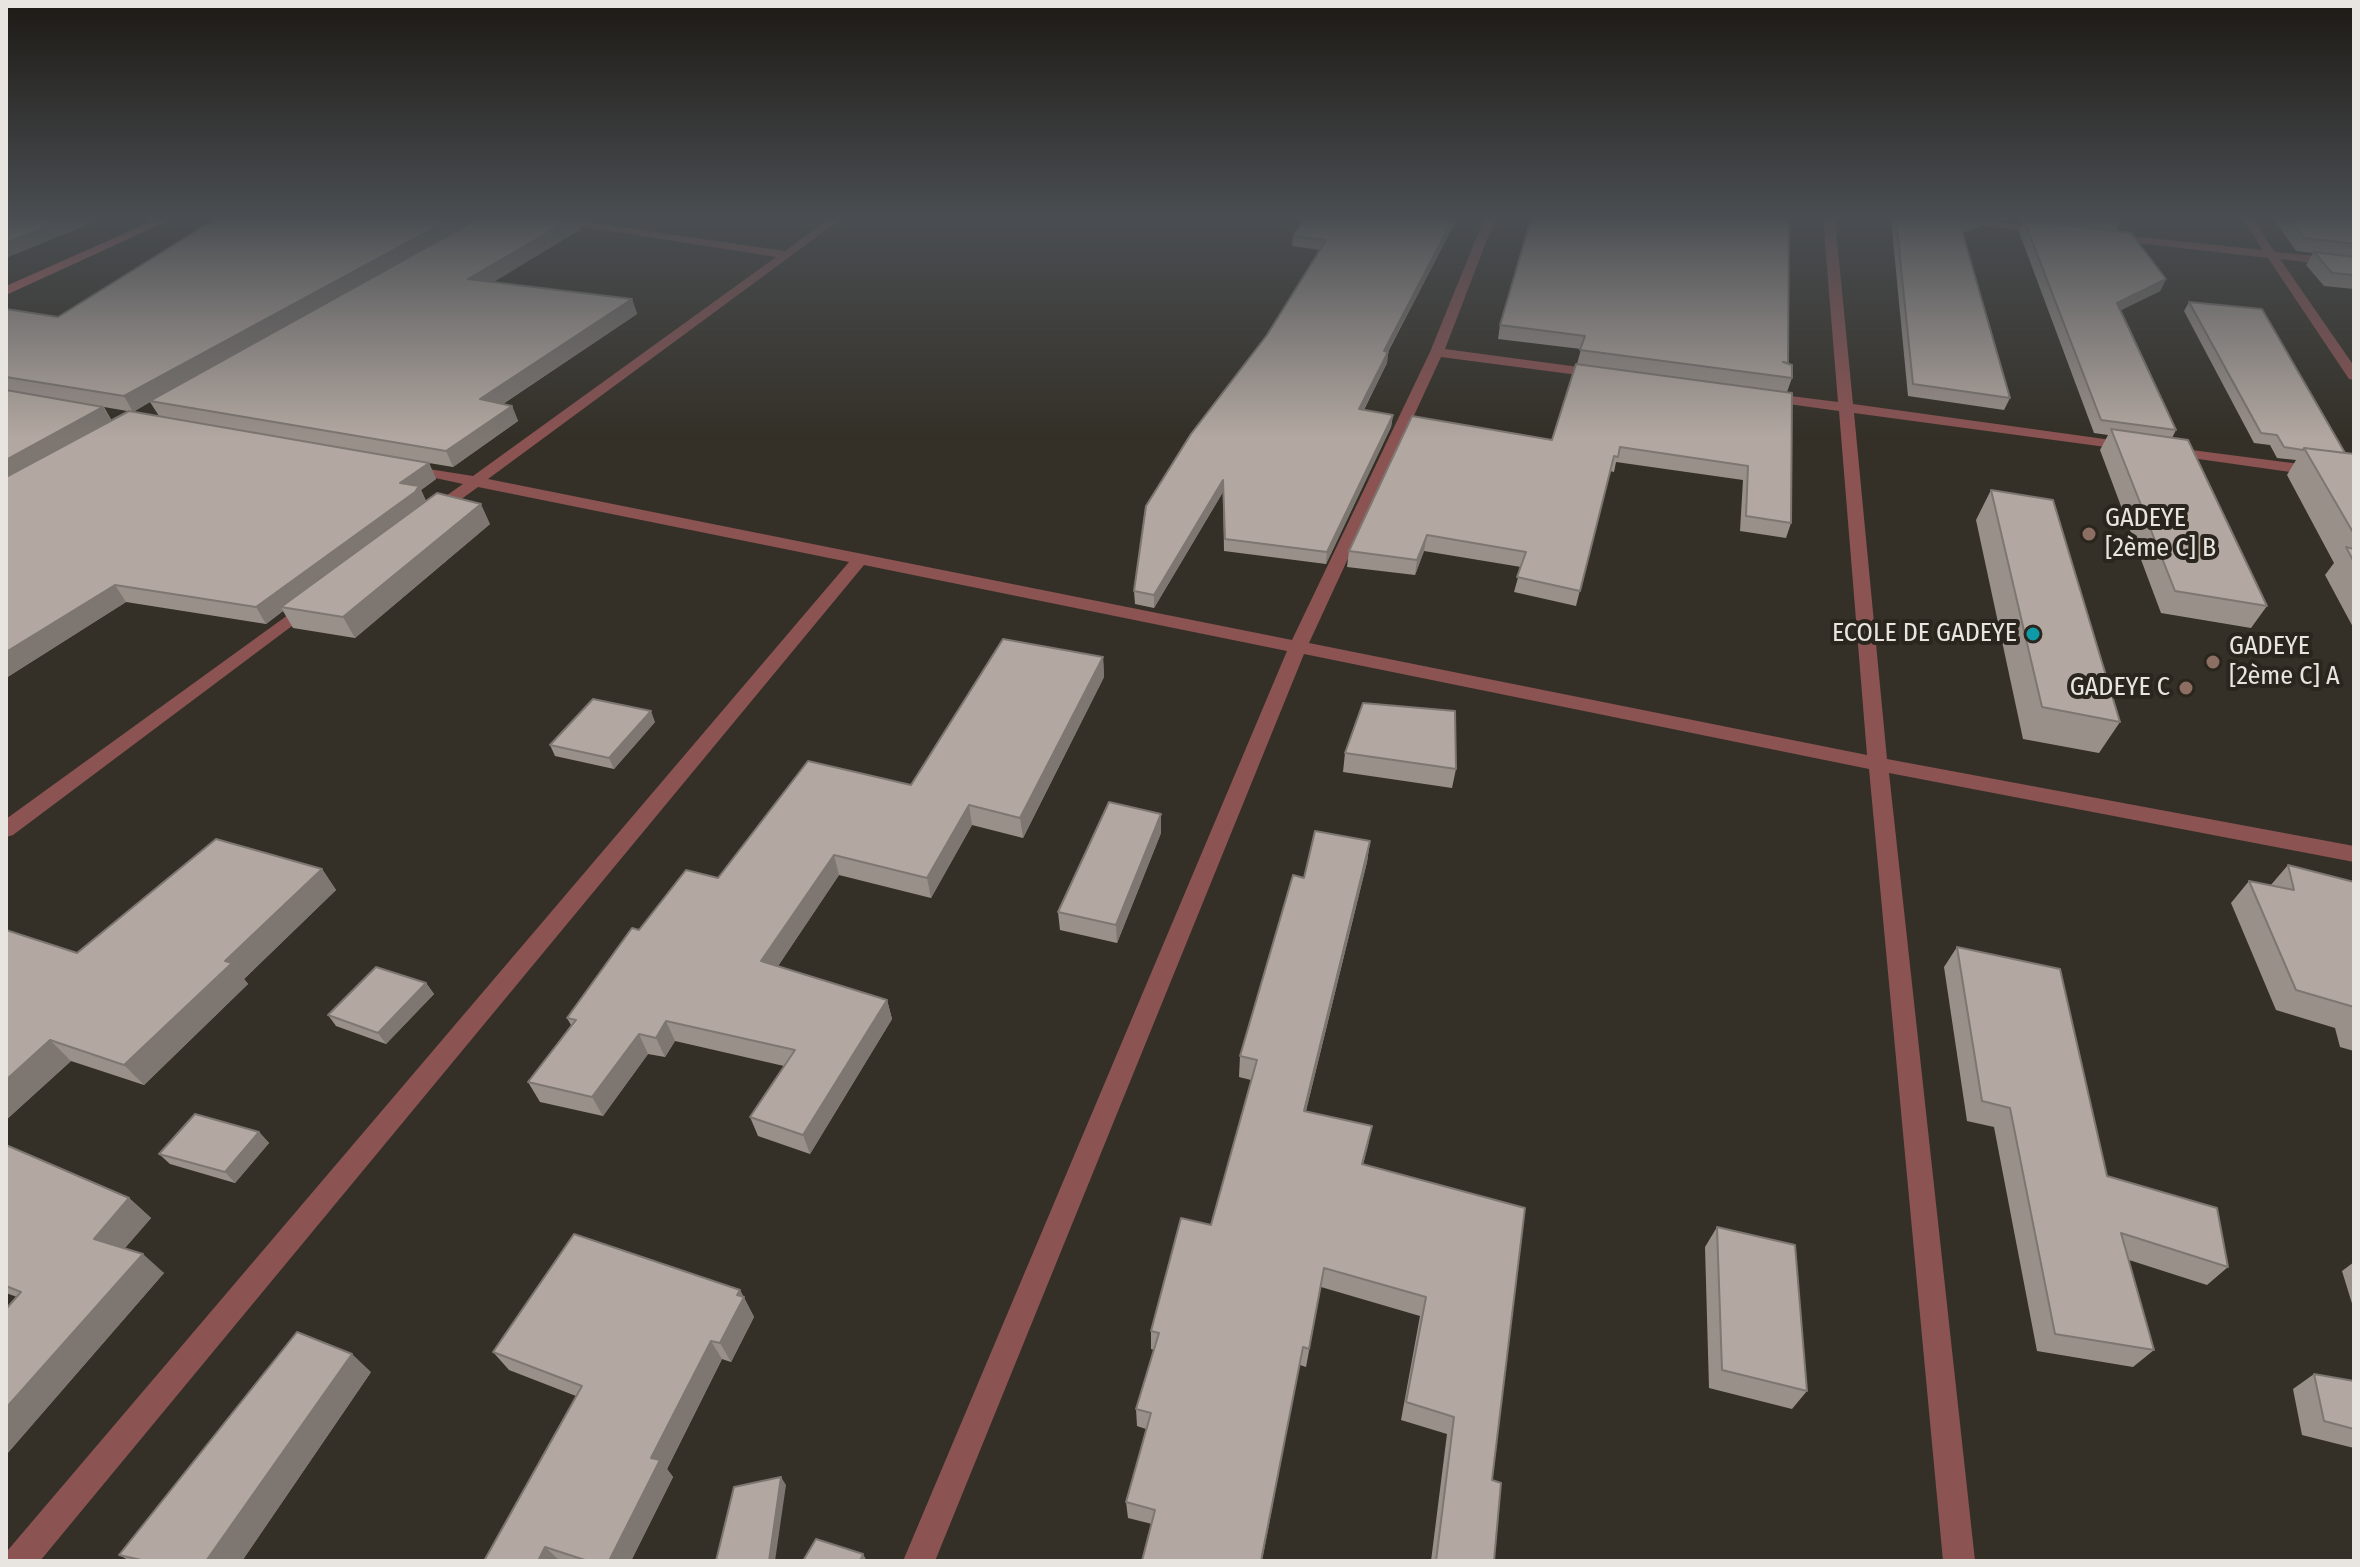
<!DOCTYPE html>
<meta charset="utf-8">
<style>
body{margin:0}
#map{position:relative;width:2360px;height:1567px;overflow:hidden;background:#343027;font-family:"Fira Sans Condensed",sans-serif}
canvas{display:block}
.frame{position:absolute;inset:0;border:8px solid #e8e5e0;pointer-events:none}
</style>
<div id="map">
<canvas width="2360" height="1567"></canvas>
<div class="frame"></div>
</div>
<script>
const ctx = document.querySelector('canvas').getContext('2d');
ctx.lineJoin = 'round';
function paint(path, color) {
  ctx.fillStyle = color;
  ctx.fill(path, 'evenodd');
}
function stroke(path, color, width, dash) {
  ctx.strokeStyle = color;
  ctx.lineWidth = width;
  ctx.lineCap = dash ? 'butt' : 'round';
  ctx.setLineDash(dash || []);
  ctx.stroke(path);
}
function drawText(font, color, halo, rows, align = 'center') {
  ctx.font = font + ' "Fira Sans Condensed",sans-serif';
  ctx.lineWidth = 8;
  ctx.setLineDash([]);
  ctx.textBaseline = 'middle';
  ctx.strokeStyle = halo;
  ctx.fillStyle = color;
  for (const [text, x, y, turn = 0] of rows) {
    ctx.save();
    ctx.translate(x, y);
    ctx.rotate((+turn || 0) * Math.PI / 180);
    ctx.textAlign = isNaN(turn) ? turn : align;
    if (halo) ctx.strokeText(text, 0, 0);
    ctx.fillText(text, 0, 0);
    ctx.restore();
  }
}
const street = new Path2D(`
 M 534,219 L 565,219 L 785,251 L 828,219 L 841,219 L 488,479 L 1292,640 L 1430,352 L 1484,219 L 1495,219 L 1445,349 L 1601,370 L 1608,374 L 1601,378 L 1441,357 L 1309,643 L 1867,755 L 1839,411 L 1767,401 L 1760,397 L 1767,393 L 1838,402 L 1823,219 L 1835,219 L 1853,404 L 2133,443 L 2135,446 L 2128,450 L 1854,413 L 1887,759 L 2354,846 L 2354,862 L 1889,773 L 1975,1561 L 1943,1561 L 1869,769 L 1304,654 L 935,1561 L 903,1561 L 1287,651 L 864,565 L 40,1561 L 6,1561 L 8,1550 L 849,562 L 478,487 L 438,516 L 426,516 L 426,510 L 463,484 L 403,471 L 403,465 L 473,476 L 776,257 Z
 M 1938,219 L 1975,219 L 2046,228 L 2052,231 L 2046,234 Z
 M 2242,219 L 2253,219 L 2275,252 L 2354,260 L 2354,268 L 2280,259 L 2354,366 L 2354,380 L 2349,379 L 2268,258 L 2110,240 L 2104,237 L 2110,234 L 2263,250 Z
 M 2168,447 L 2354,471 L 2354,481 L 2163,454 L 2161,451 Z
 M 310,599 L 319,604 L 316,608 L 13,835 L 6,837 L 6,819 Z`);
const secondary = new Path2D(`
 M 157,219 L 172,219 L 6,295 L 6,286 Z`);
const wall = new Path2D(`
 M 215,219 L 598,219 L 596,221 L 578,219 L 581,229 L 493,282 L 632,299 L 637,314 L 503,404 L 512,406 L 518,421 L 453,467 L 429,463 L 436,479 L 421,490 L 426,501 L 490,524 L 355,638 L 293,628 L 283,611 L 266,624 L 126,602 L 6,678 L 6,309 L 58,317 ZM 150,402 L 159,416 L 112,421 L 104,407 L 133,412 Z
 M 1457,219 L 1388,352 L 1387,363 L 1364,410 L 1393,415 L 1391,427 L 1326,564 L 1224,551 L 1223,492 L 1154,608 L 1135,604 L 1134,591 L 1267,335 L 1320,250 L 1292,246 L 1293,236 Z
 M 1531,219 L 1788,364 L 1792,378 L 1787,392 L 1577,364 L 1581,349 L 1498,339 L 1500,325 Z
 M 1891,219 L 1983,219 L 1980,227 L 1962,233 L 2010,398 L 2004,410 L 1908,396 Z
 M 2014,219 L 2121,219 L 2116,231 L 2166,279 L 2160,291 L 2121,310 L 2176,430 L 2172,438 L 2267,606 L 2251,628 L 2161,613 L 2100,450 L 2108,435 L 2094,433 L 2019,232 L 2023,221 Z
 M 2274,219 L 2354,219 L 2354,289 L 2324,286 L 2306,265 L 2313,253 L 2296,251 Z
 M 2189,302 L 2345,453 L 2354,454 L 2354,629 L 2325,575 L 2334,563 L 2287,475 L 2296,460 L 2277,458 L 2270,445 L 2254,443 L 2184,311 Z
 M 1792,393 L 1791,523 L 1786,538 L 1740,531 L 1743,480 L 1616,462 L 1614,472 L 1610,471 L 1576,606 L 1514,592 L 1521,567 L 1424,551 L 1415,575 L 1347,567 L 1349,551 L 1552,440 Z
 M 1991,490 L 2120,722 L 2099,753 L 2023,739 L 1976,520 Z
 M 1103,657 L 1104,677 L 1023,838 L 972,825 L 931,898 L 839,875 L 778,966 L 887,1000 L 892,1019 L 810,1154 L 758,1136 L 750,1117 L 784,1066 L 675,1041 L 665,1057 L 648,1054 L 603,1116 L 540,1102 L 528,1082 L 571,1025 L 567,1018 L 639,930 L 718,878 L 911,785 Z
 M 655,722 L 614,769 L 555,756 L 550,745 Z
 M 1345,753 L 1456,769 L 1452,788 L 1343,772 Z
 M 1161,833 L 1117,943 L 1060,930 L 1058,912 Z
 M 1370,841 L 1367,862 L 1306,1111 L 1372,1126 L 1363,1164 L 1525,1208 L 1492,1480 L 1494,1561 L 1431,1561 L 1447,1434 L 1401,1420 L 1420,1316 L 1321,1287 L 1306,1367 L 1300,1365 L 1152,1524 L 1128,1518 L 1126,1502 L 1146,1429 L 1137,1426 L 1136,1409 L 1154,1350 L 1151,1349 L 1151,1331 L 1211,1225 L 1251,1080 L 1239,1077 L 1240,1056 L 1304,878 Z
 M 2288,865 L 2354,882 L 2354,1051 L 2340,1047 L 2335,1028 L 2276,1010 L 2231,903 L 2249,881 L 2270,886 Z
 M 322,869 L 336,890 L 244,979 L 248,984 L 144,1085 L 71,1061 L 6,1120 L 6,930 L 77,953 Z
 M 1957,947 L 2107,1176 L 2228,1267 L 2207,1285 L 2129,1260 L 2154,1350 L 2133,1367 L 2037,1351 L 1994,1127 L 1967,1121 L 1944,967 Z
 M 426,983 L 434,994 L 386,1044 L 336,1026 L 328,1015 Z
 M 259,1132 L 269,1143 L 235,1183 L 170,1164 L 159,1154 Z
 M 6,1145 L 129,1198 L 151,1218 L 125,1248 L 164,1273 L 6,1455 L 6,1309 L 17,1297 L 6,1293 Z
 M 1717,1227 L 1807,1391 L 1792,1409 L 1709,1388 L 1705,1247 Z
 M 2354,1262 L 2354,1310 L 2342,1271 Z
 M 740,1290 L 754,1317 L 731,1362 L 722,1359 L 667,1469 L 673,1477 L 631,1561 L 484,1561 L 576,1396 L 509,1370 L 493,1352 Z
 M 371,1372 L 242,1561 L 130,1561 L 119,1555 Z
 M 2314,1374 L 2354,1381 L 2354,1448 L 2302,1435 L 2293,1389 Z`);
const shadedWall = new Path2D(`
 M 66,219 L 102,219 L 6,258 L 6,243 Z
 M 451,219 L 481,219 L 150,401 L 150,402 L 133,412 L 124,396 Z
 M 571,219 L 578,219 L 581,229 L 474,294 L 468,279 Z
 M 1453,219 L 1457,219 L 1382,362 L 1384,351 Z
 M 1974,219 L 1983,219 L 1980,227 L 1955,235 L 1960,224 Z
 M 2166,279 L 2160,291 L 2111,315 L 2117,303 Z
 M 632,299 L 637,314 L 486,415 L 480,399 Z
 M 1388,352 L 1387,363 L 1358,421 L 1359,409 Z
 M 512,406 L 518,421 L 453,467 L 446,451 Z
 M 103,407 L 113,423 L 6,483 L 6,460 Z
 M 1393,415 L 1391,427 L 1326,564 L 1327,552 Z
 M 429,463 L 436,479 L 421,490 L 427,503 L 281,607 L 283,611 L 266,624 L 256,607 L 400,483 Z
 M 1223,480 L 1223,492 L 1154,608 L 1154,595 Z
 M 481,504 L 490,524 L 355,638 L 343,617 Z
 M 1427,535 L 1424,551 L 1415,575 L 1417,560 Z
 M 115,585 L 126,602 L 6,678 L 6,652 Z
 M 1103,657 L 1104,677 L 1023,838 L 1020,818 Z
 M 651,711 L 655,722 L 614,769 L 609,758 Z
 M 969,805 L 972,825 L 931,898 L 927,878 Z
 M 1161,814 L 1161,833 L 1117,943 L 1116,925 Z
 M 1370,841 L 1367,862 L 1301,1131 L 1304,1111 Z
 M 834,855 L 839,875 L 768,981 L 761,961 Z
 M 322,869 L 336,890 L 244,979 L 248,984 L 144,1085 L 124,1065 L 225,961 Z
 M 426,983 L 434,994 L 386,1044 L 378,1033 Z
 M 887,1000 L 892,1019 L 810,1154 L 803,1135 Z
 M 666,1021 L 675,1041 L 665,1057 L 656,1038 Z
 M 639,1034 L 648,1054 L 603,1116 L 592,1097 Z
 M 50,1040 L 71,1061 L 6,1120 L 6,1080 Z
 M 1372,1126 L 1368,1146 L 1358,1184 L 1362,1164 Z
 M 259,1132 L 269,1143 L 235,1183 L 225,1172 Z
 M 129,1198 L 151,1218 L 116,1258 L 94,1239 Z
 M 143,1254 L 164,1273 L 6,1455 L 6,1408 Z
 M 740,1290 L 754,1317 L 731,1362 L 720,1343 Z
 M 711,1341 L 722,1359 L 667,1469 L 673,1477 L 631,1561 L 609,1561 L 651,1458 Z
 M 1303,1347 L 1262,1561 L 1261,1561 Z
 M 352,1354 L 371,1372 L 242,1561 L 206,1561 Z
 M 781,1477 L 786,1485 L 775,1561 L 769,1561 Z
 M 545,1547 L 560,1561 L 538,1561 Z
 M 863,1554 L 867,1561 L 860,1561 Z`);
const building = new Path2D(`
 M 6,219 L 66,219 L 6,243 Z
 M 215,219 L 451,219 L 124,396 L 6,377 L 6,309 L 58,317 Z
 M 478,219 L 571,219 L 468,279 L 632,299 L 480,399 L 512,406 L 446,451 L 150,401 Z
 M 1304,219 L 1453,219 L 1384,351 L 1388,352 L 1359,409 L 1393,415 L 1327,552 L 1225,539 L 1223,480 L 1154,595 L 1134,591 L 1146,506 L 1191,434 L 1267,335 L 1326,240 L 1293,236 Z
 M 1531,219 L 1789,219 L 1788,363 L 1783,362 L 1792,365 L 1792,378 L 1580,350 L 1585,336 L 1500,325 Z
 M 1896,219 L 1974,219 L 1960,224 L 2010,398 L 1913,384 Z
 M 2290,219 L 2354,219 L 2354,244 L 2304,238 Z
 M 2024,220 L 2131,233 L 2166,279 L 2117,303 L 2176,430 L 2101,420 Z
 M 2314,252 L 2354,257 L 2354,275 L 2332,273 Z
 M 2189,302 L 2262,309 L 2345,453 L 2304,448 L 2303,450 L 2284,447 L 2277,435 L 2261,433 Z
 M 1576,364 L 1792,393 L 1791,523 L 1746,516 L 1748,466 L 1620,447 L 1618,457 L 1614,456 L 1580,591 L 1517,577 L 1526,552 L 1427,535 L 1417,560 L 1349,551 L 1412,416 L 1552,440 Z
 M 6,390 L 103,407 L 6,460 Z
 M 129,411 L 429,463 L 400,483 L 419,486 L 415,492 L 256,607 L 115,585 L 6,652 L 6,477 Z
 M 2111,429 L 2188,440 L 2267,606 L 2175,591 Z
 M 2304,448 L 2354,454 L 2354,534 Z
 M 1991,490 L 2053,500 L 2120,722 L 2042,707 Z
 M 437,493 L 481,504 L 343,617 L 281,607 Z
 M 2346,547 L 2354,549 L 2354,562 Z
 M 1003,639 L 1103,657 L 1020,818 L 969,805 L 927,878 L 834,855 L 761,961 L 887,1000 L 803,1135 L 750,1117 L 795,1050 L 666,1021 L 656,1038 L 639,1034 L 592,1097 L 528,1082 L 576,1020 L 567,1018 L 632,928 L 639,930 L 686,870 L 718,878 L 808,761 L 911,785 Z
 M 593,699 L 651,711 L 609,758 L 550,745 Z
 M 1363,703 L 1455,711 L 1456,769 L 1345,753 Z
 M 1109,802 L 1161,814 L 1116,925 L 1058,912 Z
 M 1315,831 L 1370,841 L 1304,1111 L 1372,1126 L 1362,1164 L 1525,1208 L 1492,1480 L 1501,1483 L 1494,1561 L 1436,1561 L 1454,1417 L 1406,1402 L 1426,1297 L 1324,1268 L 1309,1349 L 1303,1347 L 1261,1561 L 1142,1561 L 1155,1510 L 1126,1502 L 1151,1413 L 1136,1409 L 1159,1333 L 1151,1331 L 1181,1218 L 1211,1225 L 1257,1060 L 1240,1056 L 1293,875 L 1304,878 Z
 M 216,839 L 322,869 L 225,961 L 232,963 L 124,1065 L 50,1040 L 6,1080 L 6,930 L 77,953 Z
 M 2288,865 L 2354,882 L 2354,1007 L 2296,990 L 2249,881 L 2294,890 Z
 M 1957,947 L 2060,969 L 2107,1176 L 2217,1208 L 2228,1267 L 2121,1233 L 2154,1350 L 2055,1334 L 2010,1108 L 1982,1101 Z
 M 376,967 L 426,983 L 378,1033 L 328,1015 Z
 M 195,1114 L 259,1132 L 225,1172 L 159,1154 Z
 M 6,1145 L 129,1198 L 94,1239 L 143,1254 L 6,1408 L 6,1309 L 21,1292 L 6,1286 Z
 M 1717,1227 L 1795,1245 L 1807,1391 L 1722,1370 Z
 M 574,1234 L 740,1290 L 737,1295 L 744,1297 L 720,1343 L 711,1341 L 651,1458 L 660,1460 L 609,1561 L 588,1561 L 545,1547 L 538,1561 L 484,1561 L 582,1386 L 493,1352 Z
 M 297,1332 L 352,1354 L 206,1561 L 146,1561 L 119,1555 Z
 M 2314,1374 L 2354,1381 L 2354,1429 L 2324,1421 Z
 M 781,1477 L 769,1561 L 716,1561 L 734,1487 Z
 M 816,1539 L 863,1554 L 860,1561 L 803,1561 Z`);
const markers = [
 [2089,534,8,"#8d6e63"],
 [2033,634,8,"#0f9aa8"],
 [2213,662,8,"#8d6e63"],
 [2186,688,8,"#8d6e63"]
];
const poiNames = [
 ["GADEYE",2105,519],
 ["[2ème C] B",2105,549],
 ["ECOLE DE GADEYE",2017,634,"right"],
 ["GADEYE",2229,647],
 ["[2ème C] A",2229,677],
 ["GADEYE C",2170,688,"right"]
];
paint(street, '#8c5353');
paint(secondary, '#bf6466');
paint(wall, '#9a908a');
paint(shadedWall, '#7d7671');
paint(building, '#b3a8a1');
stroke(building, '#7d7671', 2);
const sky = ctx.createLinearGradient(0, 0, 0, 439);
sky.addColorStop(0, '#1d1a15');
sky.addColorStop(0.5, '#4a4e52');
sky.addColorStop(1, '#4a4e5200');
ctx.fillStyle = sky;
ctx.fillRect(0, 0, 2360, 439);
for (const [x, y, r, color] of markers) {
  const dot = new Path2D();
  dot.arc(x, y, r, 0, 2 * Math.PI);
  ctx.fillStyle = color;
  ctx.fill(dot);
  stroke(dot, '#2a261e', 3);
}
drawText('26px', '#e8e5e0', '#2a261e', poiNames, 'left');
</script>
